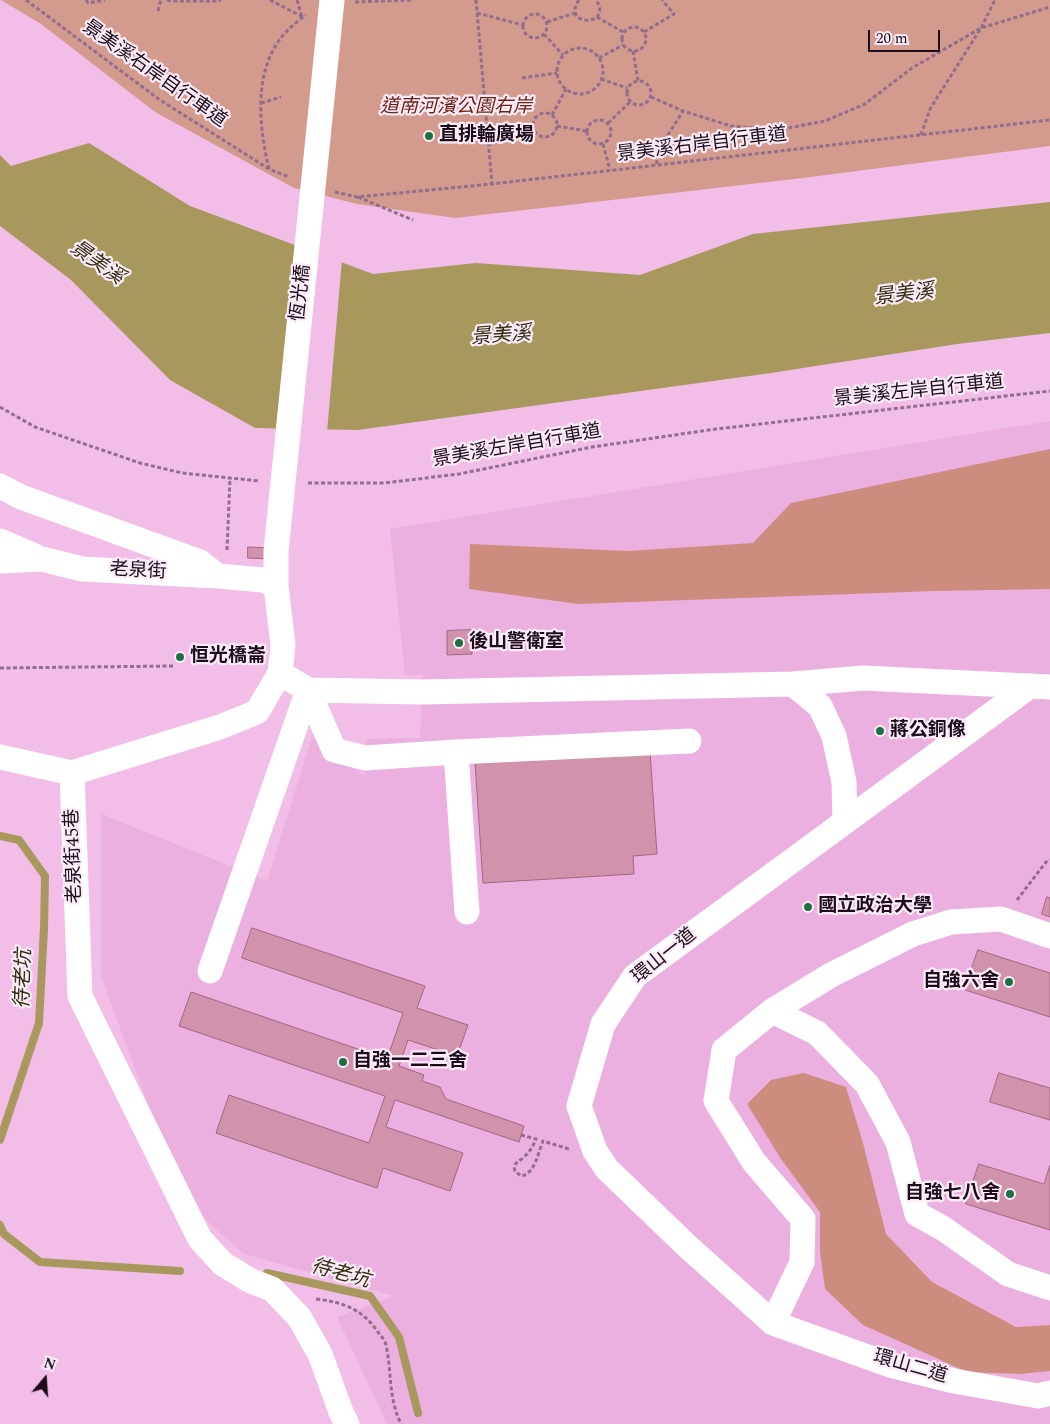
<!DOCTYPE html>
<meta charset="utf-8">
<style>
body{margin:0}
#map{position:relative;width:1050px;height:1424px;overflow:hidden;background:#f2bde7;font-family:Spectral,serif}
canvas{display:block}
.north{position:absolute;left:20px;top:1354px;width:50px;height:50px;-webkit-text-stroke:4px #fcecf8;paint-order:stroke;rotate:18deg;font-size:14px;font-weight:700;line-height:20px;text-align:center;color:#1d0b1a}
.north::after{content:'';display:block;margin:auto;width:18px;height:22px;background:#1d0b1a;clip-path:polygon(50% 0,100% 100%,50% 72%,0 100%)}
.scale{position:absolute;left:868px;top:30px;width:72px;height:22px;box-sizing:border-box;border:2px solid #1d0b1a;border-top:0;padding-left:6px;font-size:15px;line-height:18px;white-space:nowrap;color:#1d0b1a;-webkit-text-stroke:4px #fcecf8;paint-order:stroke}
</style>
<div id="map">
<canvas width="1050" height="1424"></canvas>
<div class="north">N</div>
<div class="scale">20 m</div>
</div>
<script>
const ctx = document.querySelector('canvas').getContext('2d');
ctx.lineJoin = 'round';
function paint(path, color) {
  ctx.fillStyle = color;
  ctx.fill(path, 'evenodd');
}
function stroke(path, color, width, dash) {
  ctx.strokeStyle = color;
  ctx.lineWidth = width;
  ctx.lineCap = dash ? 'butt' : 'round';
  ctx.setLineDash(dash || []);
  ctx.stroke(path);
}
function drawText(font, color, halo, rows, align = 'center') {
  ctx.font = font + ' Spectral,"Noto Sans TC",serif';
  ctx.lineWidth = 4.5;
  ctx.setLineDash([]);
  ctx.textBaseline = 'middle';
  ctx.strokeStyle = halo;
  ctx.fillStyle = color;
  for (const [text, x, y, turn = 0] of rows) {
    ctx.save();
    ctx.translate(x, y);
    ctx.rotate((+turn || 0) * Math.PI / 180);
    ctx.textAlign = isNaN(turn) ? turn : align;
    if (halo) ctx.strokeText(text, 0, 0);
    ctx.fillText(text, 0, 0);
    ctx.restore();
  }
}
const built = new Path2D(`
 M 1050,421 L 1050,1424 L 387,1424 L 337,1317 L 395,1296 L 244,1254 L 195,1210 L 164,1148 L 101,976 L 101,814 L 267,881 L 312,737 L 364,776 L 367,739 L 420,738 L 423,675 L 405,675 L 390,529 Z`);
const green = new Path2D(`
 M 1,0 L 1050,0 L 1050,146 L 803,178 L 455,218 L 357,204 L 294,188 L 155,112 L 41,24 Z`);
const forest = new Path2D(`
 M 1050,449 L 1050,589 L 934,591 L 578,604 L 469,589 L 470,544 L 628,551 L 753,543 L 791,503 Z
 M 804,1073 L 846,1087 L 863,1143 L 886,1234 L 932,1282 L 1016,1327 L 1050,1325 L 1050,1371 L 1020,1374 L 967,1372 L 863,1325 L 825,1289 L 820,1252 L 820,1212 L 781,1159 L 747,1104 L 771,1080 Z`);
const water = new Path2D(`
 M 89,143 L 190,206 L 373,274 L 476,263 L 640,275 L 753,234 L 1050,202 L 1050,333 L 957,344 L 771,373 L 358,430 L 255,428 L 170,380 L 71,280 L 0,226 L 0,155 L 11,166 Z`);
const pier = new Path2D(`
 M 297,244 L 342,260 L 327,432 L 282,431 Z`);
const stream = new Path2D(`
 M 0,836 L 19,840 L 45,876 L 44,928 L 39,1023 L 0,1140
 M 0,1225 L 4,1234 L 40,1262 L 180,1271
 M 267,1273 L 370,1296 L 399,1337 L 418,1413`);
const building = new Path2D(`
 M 248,547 L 270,548 L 269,559 L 248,558 Z
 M 471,630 L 472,654 L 447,655 L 447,631 Z
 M 650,751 L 657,854 L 633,856 L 634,874 L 483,883 L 475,762 Z
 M 1047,897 L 1050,898 L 1050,917 L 1042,914 Z
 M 252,928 L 425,986 L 417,1008 L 468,1025 L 457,1056 L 408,1040 L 399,1066 L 424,1075 L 422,1081 L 440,1087 L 446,1099 L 524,1126 L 519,1142 L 395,1100 L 386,1127 L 463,1153 L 450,1191 L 383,1168 L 377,1188 L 216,1133 L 229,1095 L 369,1143 L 385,1096 L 179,1026 L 191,992 L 387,1059 L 403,1013 L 242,958 Z
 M 978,950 L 1050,973 L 1050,1017 L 965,990 Z
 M 999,1073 L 1050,1088 L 1050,1120 L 990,1102 Z
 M 979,1164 L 1044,1184 L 1050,1165 L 1050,1230 L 966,1204 Z`);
const path = new Path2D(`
 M 26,0 L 160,100 L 269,169 L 289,177
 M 86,0 L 88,3 L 105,0
 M 167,0 L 171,1 L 217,1 L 221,0
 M 270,0 L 303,17
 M 297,0 L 302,17
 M 476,0 L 492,184
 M 579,0 C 560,27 614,27 596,0
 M 355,2 L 412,0
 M 158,11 L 161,0
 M 477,13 L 523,25
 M523 26a12 12 0 1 1 24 0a12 12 0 1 1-24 0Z
 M 597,17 L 623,32
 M 547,22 L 575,13
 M622 39a12 12 0 1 1 24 0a12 12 0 1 1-24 0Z
 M 644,32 L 674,14 L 662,0
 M 544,34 L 563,55
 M557 71a23 23 0 1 1 46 0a23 23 0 1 1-46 0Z
 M 633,51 L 638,81
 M 599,58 L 623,45
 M 522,78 L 557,73
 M 601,79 L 627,88
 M627 93a12 12 0 1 1 24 0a12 12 0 1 1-24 0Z
 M 651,97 L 683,111 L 731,126 L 778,130 L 825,121 L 865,104 L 912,68 L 981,28 L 1050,7
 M 261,103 L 281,97
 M533 125a12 12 0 1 1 24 0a12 12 0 1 1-24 0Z
 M 552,115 L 566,89
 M587 132a12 12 0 1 1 24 0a12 12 0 1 1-24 0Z
 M 608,123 L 630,102
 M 557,126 L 586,131
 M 921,135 L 930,109 L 981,28 L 995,0
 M 603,144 L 610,170
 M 488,145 L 533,129
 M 657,164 L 656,154 L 683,111
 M 269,169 C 258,123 252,62 291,27 C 296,23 301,18 306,15
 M 335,192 L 357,197 L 492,184 L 1050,120
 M 358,197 L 413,220
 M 0,407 L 35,427 L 140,463 L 182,473 L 259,481
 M 308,483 L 384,483 L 459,474 L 592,447 L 716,429 L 1050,391
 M 227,550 L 230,478
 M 0,668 L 173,666
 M 1017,900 L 1046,862 L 1050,860
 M 521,1135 L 536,1139 C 533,1146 530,1152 523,1158 C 519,1161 516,1162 514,1167 L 515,1171 L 521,1176 C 535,1174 538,1153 543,1141 L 569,1149
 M 316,1299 C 343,1302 362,1309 378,1332 C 381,1336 385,1340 386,1345 C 392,1373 388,1397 401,1424`);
const minor = new Path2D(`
 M 0,486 L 21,497 L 200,562 L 214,573
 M 0,541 L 35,556
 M 0,561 L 42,559 L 82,569 L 218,576 L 263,580 L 276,586
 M 280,673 L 308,690 L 422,692 L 793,684 L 863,678 L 1050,687
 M 793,684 L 820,706 L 834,736 L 844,782 L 845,821
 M 1030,686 L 635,976 L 603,1024 L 579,1106 L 595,1151 L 607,1169 L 686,1245 L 773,1323 L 890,1365 L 954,1381 L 1038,1396 L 1050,1393
 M 308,690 L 334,750 L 365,758 L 456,752 L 467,912
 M 456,752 L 689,741
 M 0,757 L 72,773 L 220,727 L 257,712 L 280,673 L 283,645 L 276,586 L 276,551 L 332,0
 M 72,773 L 80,996 L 200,1239 L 223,1264 L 251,1281 L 272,1289 L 299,1317 L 320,1354 L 341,1412 L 347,1424
 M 210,971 L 308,690
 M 772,1011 L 817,1033 L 867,1084 L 898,1142 L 917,1214 L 944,1229 L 1008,1274 L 1050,1288
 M 773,1323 L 802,1262 L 803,1219 L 754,1162 L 716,1101 L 724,1050 L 772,1011 L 831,975 L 913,934 L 951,922 L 1001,919 L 1050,936`);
const markers = [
 [429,136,5,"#1d7042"],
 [459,643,5,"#1d7042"],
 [180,657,5,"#1d7042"],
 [880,731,5,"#1d7042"],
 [808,907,5,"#1d7042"],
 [1009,982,5,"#1d7042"],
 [343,1062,5,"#1d7042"],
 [1010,1194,5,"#1d7042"]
];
const streetNames = [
 ["景美溪右岸自行車道",154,75,35],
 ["景美溪右岸自行車道",702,146,-7],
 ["恆光橋",302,293,-84],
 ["景美溪左岸自行車道",919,392,-6],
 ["景美溪左岸自行車道",517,447,-10],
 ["老泉街",138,572,3],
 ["老泉街45巷",75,856,-92],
 ["環山一道",665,957,-39],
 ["環山二道",910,1368,16]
];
const parkNames = [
 ["道南河濱公園右岸",456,108]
];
const poiNames = [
 ["直排輪廣場",439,136],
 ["後山警衛室",469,643],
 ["恒光橋崙",190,657],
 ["蔣公銅像",890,731],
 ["國立政治大學",818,907],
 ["自強六舍",999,982,"right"],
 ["自強一二三舍",353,1062],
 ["自強七八舍",1000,1194,"right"]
];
const waterNames = [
 ["景美溪",96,264,35],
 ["景美溪",904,296,-7],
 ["景美溪",501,337,-4],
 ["待老坑",25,979,-88],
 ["待老坑",340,1275,15]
];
paint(built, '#ebb0df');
paint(green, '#d29b8e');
paint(forest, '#cd8d7e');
paint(water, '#a9985d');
paint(pier, '#f2bde7');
stroke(stream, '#a9985d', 8);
paint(building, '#d193ab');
stroke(building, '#a2677f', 1);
stroke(path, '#936e8c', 3, [4, 2.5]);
stroke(minor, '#fff', 25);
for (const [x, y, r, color] of markers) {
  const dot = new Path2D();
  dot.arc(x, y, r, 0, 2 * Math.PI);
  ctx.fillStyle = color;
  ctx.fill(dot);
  stroke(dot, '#fcecf8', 2);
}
drawText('19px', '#1d0b1a', '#fcecf8', streetNames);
drawText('italic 19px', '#6c200f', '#fcecf8', parkNames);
drawText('bold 19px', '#1d0b1a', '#fcecf8', poiNames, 'left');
drawText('italic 20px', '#342c11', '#fcecf8', waterNames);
</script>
